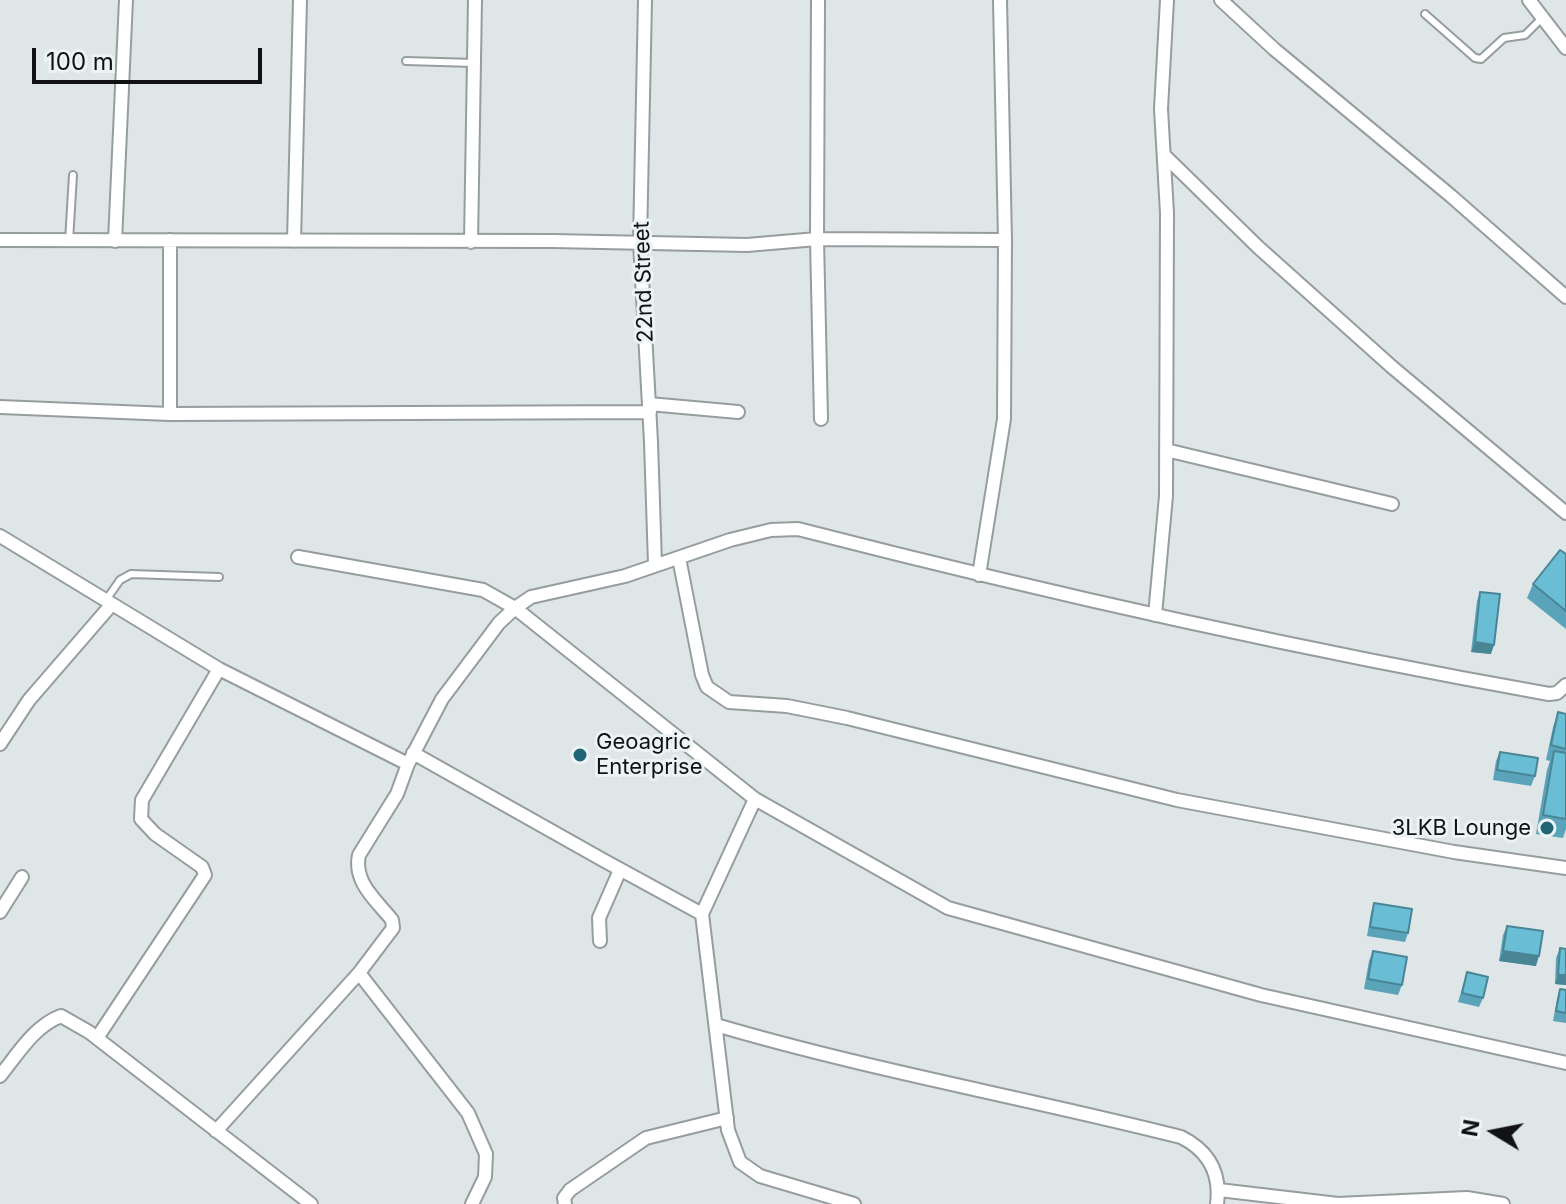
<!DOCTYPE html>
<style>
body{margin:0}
#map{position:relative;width:1566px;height:1204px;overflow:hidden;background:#dee6e8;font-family:Inter,sans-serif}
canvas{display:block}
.north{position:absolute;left:1454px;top:1092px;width:80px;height:80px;-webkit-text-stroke:6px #ebf3f5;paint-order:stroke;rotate:280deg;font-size:22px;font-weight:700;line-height:32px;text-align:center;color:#101213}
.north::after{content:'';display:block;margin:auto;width:28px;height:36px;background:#101213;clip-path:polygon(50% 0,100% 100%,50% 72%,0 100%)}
.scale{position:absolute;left:32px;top:48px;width:230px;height:36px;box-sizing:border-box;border:4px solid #101213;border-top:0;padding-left:10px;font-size:24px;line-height:28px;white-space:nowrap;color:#101213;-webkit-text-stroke:6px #ebf3f5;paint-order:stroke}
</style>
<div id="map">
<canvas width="1566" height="1204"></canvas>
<div class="north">N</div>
<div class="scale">100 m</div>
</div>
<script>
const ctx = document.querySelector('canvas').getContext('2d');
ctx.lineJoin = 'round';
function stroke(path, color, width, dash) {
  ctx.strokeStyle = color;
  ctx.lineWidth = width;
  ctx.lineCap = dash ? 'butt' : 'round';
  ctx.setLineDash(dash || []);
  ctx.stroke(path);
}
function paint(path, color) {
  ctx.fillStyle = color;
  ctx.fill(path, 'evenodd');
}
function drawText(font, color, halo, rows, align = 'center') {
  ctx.font = font + ' Inter,sans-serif';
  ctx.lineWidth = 6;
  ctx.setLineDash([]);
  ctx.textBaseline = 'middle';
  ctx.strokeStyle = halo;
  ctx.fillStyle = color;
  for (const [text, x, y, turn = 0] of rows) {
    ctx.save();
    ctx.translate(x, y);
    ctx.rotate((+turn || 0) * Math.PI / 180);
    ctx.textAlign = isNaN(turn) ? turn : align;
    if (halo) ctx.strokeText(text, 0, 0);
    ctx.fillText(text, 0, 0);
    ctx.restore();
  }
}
const lane = new Path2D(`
 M 1425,14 L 1475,58 L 1481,59 L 1504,38 L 1525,35 L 1543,17
 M 406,61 L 474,63
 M 69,241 L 73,175
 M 106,600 L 120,580 L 131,574 L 219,577`);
const street = new Path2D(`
 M 645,0 L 640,242 L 651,442 L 655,564
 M 818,0 L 817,239 L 821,419
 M 1221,0 L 1274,49 L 1451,196 L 1566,297
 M 1529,0 L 1566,48
 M 1165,156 L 1258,247 L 1392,367 L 1566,513
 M 0,240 L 553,241 L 747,245 L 817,239 L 1005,240
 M 170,240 L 170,414
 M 115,241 L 126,0
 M 294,241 L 300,0
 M 471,242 L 475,0
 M 649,404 L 738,412
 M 0,407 L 170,414 L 650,412
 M 1166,450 L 1392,504
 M 0,536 L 219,669 L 408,764
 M 298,557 L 483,590 L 515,608 L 755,799 L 948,908 L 1261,995 L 1566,1063
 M 679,558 L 702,675 L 707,687 L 729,702 L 787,706 L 847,718 L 1177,800 L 1454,852 L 1566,868
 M 979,575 L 1004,419 L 1005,240 L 1000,0
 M 1155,615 L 1166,496 L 1167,213 L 1161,109 L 1167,0
 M 0,744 L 29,700 L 112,604
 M 413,753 L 603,860 L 702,914
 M 755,799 L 702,914 L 728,1130 L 740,1162 L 760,1176 L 854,1204
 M 0,912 L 22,877
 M 600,941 L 599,918 L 620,870
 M 359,973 L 468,1113 L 486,1154 L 485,1177 L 472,1204
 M 716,1025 C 869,1070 1027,1098 1181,1137 C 1209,1151 1221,1173 1217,1204
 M 97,1038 L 205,875 L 202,867 L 155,834 L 141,819 L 142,800 L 219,669
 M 0,1076 C 17,1055 34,1026 61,1016 L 89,1032 L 311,1204
 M 216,1131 L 359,973 L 393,928 L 392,920 C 376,900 353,882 359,855 L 397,794 L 408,764 L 442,699 L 499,623 L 515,608 L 531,597 L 625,576 L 730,540 L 771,530 L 798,529 C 1047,593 1296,649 1549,694 L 1557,693 L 1566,685
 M 1219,1190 L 1338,1204 L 1467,1198 L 1503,1204
 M 565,1204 L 564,1198 L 570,1190 L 646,1138 L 727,1118`);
const wall = new Path2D(`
 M 1566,554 L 1566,629 L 1527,598 L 1533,584 Z
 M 1480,592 L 1491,654 L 1471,652 L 1477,601 Z
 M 1558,712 L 1566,714 L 1566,829 L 1563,838 L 1536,834 L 1547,770 L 1550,761 L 1546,760 L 1553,727 Z
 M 1500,752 L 1535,776 L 1531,786 L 1493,780 L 1496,761 Z
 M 1374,903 L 1408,933 L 1405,942 L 1367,936 L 1371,913 Z
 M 1507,926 L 1536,966 L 1499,961 L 1503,935 Z
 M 1560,948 L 1566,985 L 1555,984 L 1556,958 Z
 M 1373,951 L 1402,985 L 1398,995 L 1364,989 L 1369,961 Z
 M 1467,972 L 1483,998 L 1479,1007 L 1458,1002 Z
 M 1560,989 L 1566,990 L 1566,1023 L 1553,1021 L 1557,999 Z`);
const shadedWall = new Path2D(`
 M 1475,642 L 1494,645 L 1491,654 L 1471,652 Z
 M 1503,951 L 1539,956 L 1536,966 L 1499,961 Z
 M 1558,975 L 1566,975 L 1566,985 L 1555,984 Z`);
const building = new Path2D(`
 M 1560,550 L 1566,554 L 1566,611 L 1533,584 Z
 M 1480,592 L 1500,594 L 1494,645 L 1475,642 Z
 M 1558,712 L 1566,714 L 1566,749 L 1551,745 Z
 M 1554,751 L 1566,753 L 1566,819 L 1543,815 Z
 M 1500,752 L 1538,758 L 1535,776 L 1497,770 Z
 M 1374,903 L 1412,909 L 1408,933 L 1370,927 Z
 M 1507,926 L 1543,931 L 1539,956 L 1503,951 Z
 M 1560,948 L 1566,949 L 1566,975 L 1558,975 Z
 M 1373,951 L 1407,957 L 1402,985 L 1368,979 Z
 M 1467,972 L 1488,977 L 1483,998 L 1462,993 Z
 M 1560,989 L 1566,990 L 1566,1013 L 1556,1011 Z`);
const markers = [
 [580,755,8,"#206576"],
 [1547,828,8,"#206576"]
];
const streetNames = [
 ["22nd Street",644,282,-92]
];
const poiNames = [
 ["Geoagric",596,742],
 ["Enterprise",596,767],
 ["3LKB Lounge",1531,828,"right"]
];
stroke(lane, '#969d9f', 10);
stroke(street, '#969d9f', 16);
stroke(lane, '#fff', 6);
stroke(street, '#fff', 12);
paint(wall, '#5aa3b8');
paint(shadedWall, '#4a8596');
paint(building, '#69bed6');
stroke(building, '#4a8596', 2);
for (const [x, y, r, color] of markers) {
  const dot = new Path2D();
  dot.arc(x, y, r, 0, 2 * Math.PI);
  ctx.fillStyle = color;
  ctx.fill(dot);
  stroke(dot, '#ebf3f5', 3);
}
drawText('22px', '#101213', '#ebf3f5', streetNames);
drawText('22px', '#101213', '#ebf3f5', poiNames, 'left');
</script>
